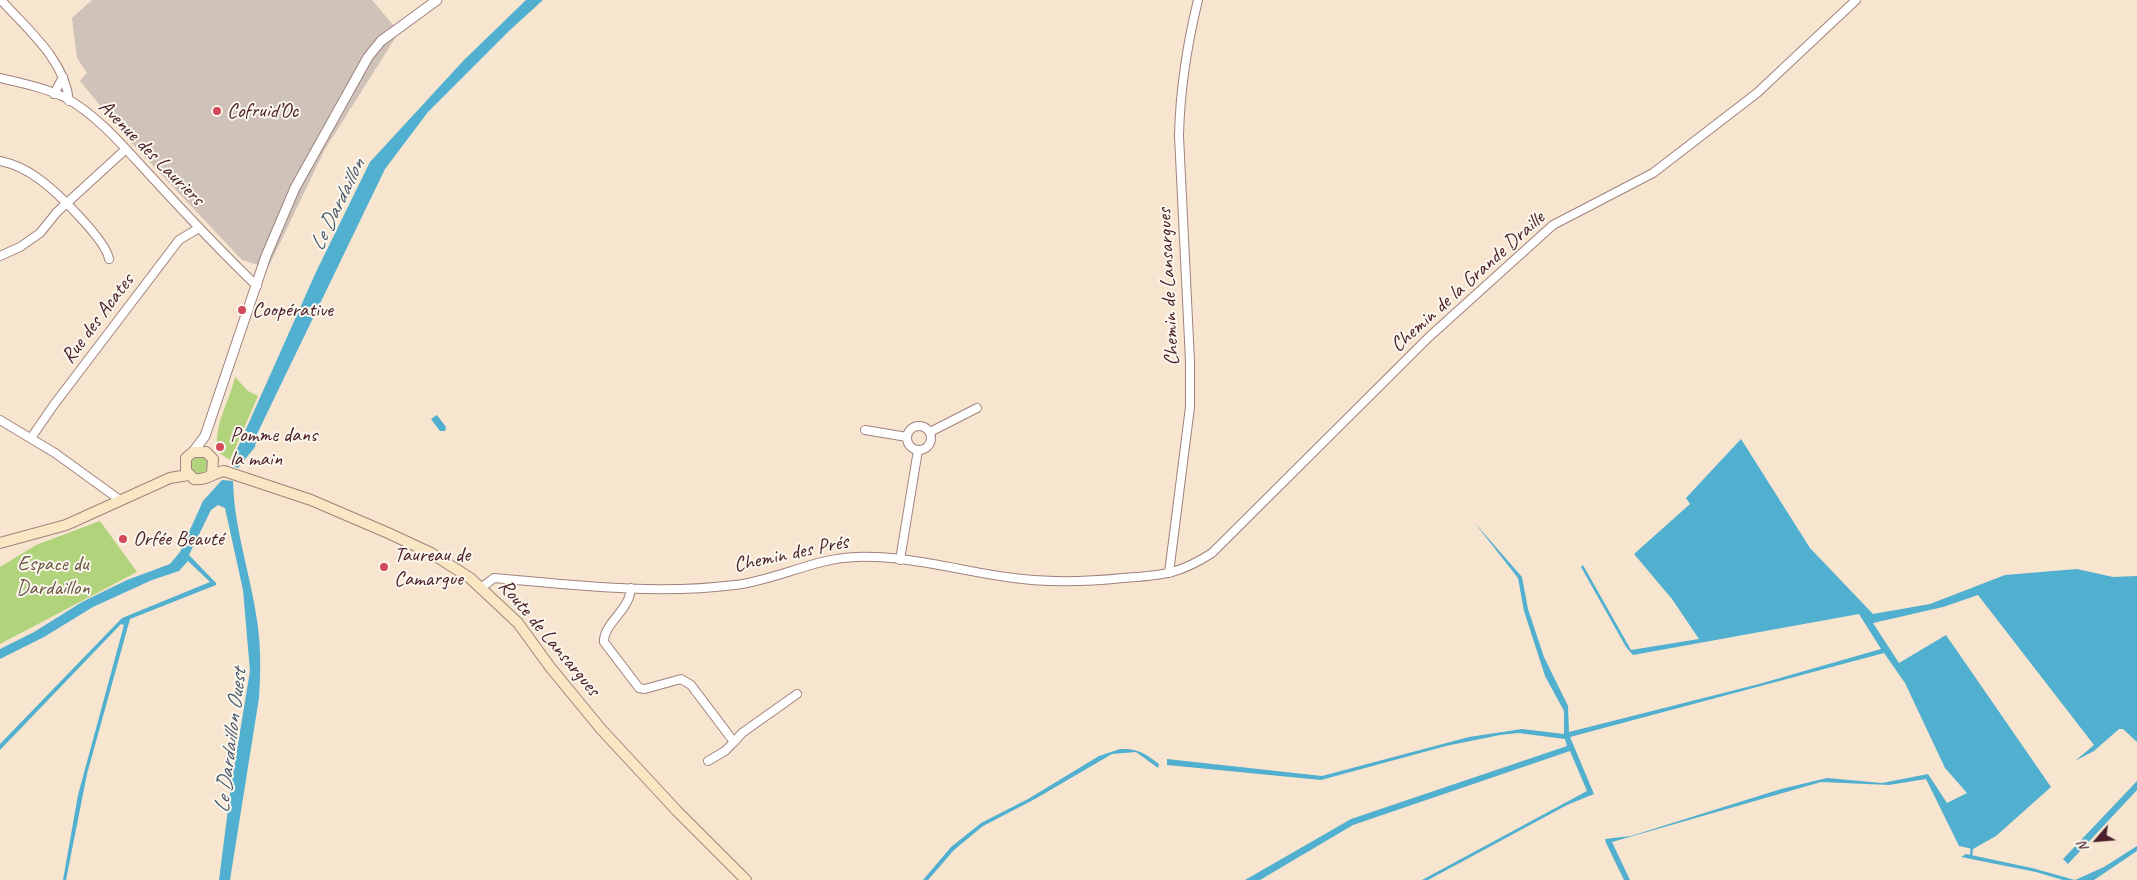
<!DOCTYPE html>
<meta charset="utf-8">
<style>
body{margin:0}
#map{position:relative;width:2137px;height:880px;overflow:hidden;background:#f7e5cf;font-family:Caveat,sans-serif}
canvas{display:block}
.north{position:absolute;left:2072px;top:815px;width:50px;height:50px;-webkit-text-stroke:4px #fbf7ec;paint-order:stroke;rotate:243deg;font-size:14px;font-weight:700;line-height:20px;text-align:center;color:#4a1f2b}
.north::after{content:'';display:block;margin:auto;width:18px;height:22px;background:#4a1f2b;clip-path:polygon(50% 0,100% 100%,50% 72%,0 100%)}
</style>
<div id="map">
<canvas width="2137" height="880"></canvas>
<div class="north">N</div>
</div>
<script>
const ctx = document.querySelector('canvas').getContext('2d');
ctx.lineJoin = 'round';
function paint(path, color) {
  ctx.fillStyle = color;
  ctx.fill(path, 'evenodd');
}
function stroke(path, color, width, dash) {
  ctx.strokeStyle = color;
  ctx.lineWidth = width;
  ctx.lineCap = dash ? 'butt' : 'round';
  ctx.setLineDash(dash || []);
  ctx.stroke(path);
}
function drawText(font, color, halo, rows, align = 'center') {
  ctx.font = font + ' Caveat,sans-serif';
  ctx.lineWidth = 4;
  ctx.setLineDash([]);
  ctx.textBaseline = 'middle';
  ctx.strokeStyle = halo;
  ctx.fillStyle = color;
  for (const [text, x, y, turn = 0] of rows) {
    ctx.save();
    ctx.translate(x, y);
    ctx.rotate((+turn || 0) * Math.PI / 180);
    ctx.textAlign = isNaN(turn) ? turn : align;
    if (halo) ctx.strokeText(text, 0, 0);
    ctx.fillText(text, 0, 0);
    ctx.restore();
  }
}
const industrial = new Path2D(`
 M 92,0 L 372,0 L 399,32 L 325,149 L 268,268 L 242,260 L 126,137 L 80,81 L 87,73 L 77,58 L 72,18 Z`);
const green = new Path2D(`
 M 235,377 L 248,391 L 258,396 L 230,460 L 218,452 C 213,424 229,404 235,377 Z
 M190 465a9 9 0 1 1 18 0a9 9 0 1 1-18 0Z
 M 100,521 L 137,572 L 0,644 L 0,567 L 36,545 Z`);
const water = new Path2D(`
 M 526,0 L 543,0 L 509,31 L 428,112 L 385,169 L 257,434 L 255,447 L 238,468 L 230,465 L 316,272 L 370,162 L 464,60 Z
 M 437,415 L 446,427 L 445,431 L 440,431 L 431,419 Z
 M 1741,439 L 1810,548 L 1873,614 L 1930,604 L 2005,575 L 2077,569 L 2113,577 L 2137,576 L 2137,742 L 2123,729 L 2119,729 L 2094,751 L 2075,761 L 2094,745 L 1978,595 L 1943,607 L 1873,623 L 1899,663 L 1946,635 L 2051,787 L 1996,836 L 1973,849 L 1959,846 L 1926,779 L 1889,785 L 1821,782 L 1612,842 L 1630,880 L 1624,880 L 1606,843 L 1605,839 L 1631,836 L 1781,789 L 1827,778 L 1882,783 L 1928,774 L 1947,803 L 1967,793 L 1945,768 L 1905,683 L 1884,653 L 1570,737 L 1594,794 L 1567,805 L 1428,880 L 1422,880 L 1587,791 L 1570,751 L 1353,825 L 1260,880 L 1245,880 L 1351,819 L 1567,746 L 1565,739 L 1518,733 L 1500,735 L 1446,746 L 1321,780 L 1167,765 L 1167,759 L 1322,776 L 1469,737 L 1522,729 L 1564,734 L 1564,711 L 1545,676 L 1524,611 L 1518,578 L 1474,522 L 1522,577 L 1528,609 L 1544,657 L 1568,706 L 1569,732 L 1759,684 L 1881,649 L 1859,614 L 1633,655 L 1626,647 L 1581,567 L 1583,565 L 1631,650 L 1699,639 L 1672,599 L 1634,554 L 1690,504 L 1686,498 Z
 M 222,480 L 233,481 C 234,527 249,569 256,614 C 261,642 261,670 259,698 L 230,880 L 219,880 L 230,793 L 250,671 L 243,590 L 225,508 L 218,505 L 211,510 L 189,555 L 216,583 L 216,585 L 130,619 L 87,774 L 66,880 L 63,880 L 78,795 L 124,625 L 121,624 L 0,750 L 0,744 L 122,618 L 210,582 L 188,561 L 179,571 L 152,580 L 93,607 L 44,637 L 0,659 L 0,649 L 34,632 L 82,602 L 127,580 L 170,564 L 180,552 L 203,501 Z
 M 1120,749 C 1137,748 1145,753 1159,764 L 1158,768 L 1136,752 L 1112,754 L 1035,799 L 983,826 L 954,850 L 928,880 L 923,880 L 951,847 L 981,823 L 1028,799 L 1099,756 Z
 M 2137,781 L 2137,790 L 2068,864 L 2063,859 Z
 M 2137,846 L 2137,851 L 2094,880 L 2063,880 L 2036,872 L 1961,857 L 1966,854 L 2032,868 L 2075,880 L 2104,867 Z`);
const stream = new Path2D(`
 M 1971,857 L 1972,846`);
const minor = new Path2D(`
 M 1,0 C 27,29 65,60 69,101
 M 0,78 C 22,83 46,88 66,98 C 98,116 123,146 148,173 C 183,211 219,250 257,286
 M 54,94 L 63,77
 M 0,161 C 14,164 27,170 39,179 C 56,191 106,240 109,259
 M 0,256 L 20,247 L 40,233 L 57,212 L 126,149
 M 0,420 L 55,453 L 120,500
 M907 438a12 12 0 1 1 24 0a12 12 0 1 1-24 0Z
 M 865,430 L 907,437
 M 930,432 L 977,408
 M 31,438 L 53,406 L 179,240 L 199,228
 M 900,560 L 918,450
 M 1169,573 L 1190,407 L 1190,361 L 1179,136 C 1180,89 1187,45 1198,0
 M 481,588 L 494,578 C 573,585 656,595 735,585 C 777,580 815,558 856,557 C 906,555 957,570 1006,577 C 1045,583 1084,582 1123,578 C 1162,575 1178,575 1212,553 L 1429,337 L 1553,225 L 1653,173 L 1757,93 L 1856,0
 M 631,588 C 630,610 603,624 604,642 L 639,688 L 645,689 L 681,679 L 691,685 L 734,742 L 725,751 L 708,761
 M 734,742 L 742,733 L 797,694`);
const tertiary = new Path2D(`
 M 193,452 L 205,436 L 266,256 L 295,188 L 368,57 L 381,41 L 437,0`);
const secondary = new Path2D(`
 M 212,473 L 213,459 L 206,452 L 193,452 L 186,458 L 186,471 L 194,479 C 206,481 213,473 224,471 L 311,500 L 388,533 L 431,553 L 470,578 L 518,623 L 550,667 L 601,729 L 677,811 L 746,880
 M 0,543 L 66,525 L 170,478 L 188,475`);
const markers = [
 [217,111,5,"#d1495b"],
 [242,310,5,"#d1495b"],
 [220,447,5,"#d1495b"],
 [123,539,5,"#d1495b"],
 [384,567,5,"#d1495b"]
];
const poiNames = [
 ["Cofruid’Oc",227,111],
 ["Coopérative",252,310],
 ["Pomme dans",230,435],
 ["la main",230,459],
 ["Orfée Beauté",133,539],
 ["Taureau de",394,555],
 ["Camargue",394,579]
];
const streetNames = [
 ["Avenue des Lauriers",151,153,45],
 ["Chemin de la Grande Draille",1468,282,-42],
 ["Chemin de Lansargues",1169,287,-93],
 ["Rue des Acates",98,319,-53],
 ["Chemin des Prés",791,554,-12],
 ["Route de Lansargues",549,638,50]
];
const parkNames = [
 ["Espace du",53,564],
 ["Dardaillon",53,588]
];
const waterNames = [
 ["Le Dardaillon",338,205,-64],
 ["Le Dardaillon Ouest",231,741,-83]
];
paint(industrial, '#cec2b9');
paint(green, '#b0d37c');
paint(water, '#51afcf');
stroke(stream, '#51afcf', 2.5);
stroke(minor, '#a0827d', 10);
stroke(tertiary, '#a0827d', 11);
stroke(secondary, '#a0827d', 12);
stroke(minor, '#fff', 8);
stroke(tertiary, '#fff', 9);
stroke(secondary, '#f9e7c3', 10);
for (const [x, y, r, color] of markers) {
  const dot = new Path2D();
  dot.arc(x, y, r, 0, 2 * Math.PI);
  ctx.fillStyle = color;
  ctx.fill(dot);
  stroke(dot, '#fbf7ec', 2);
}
drawText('21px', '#4a1f2b', '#fbf7ec', poiNames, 'left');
drawText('21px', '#4a1f2b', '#fbf7ec', streetNames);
drawText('21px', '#695543', '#fbf7ec', parkNames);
drawText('italic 22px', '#4d596d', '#fbf7ec', waterNames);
</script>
